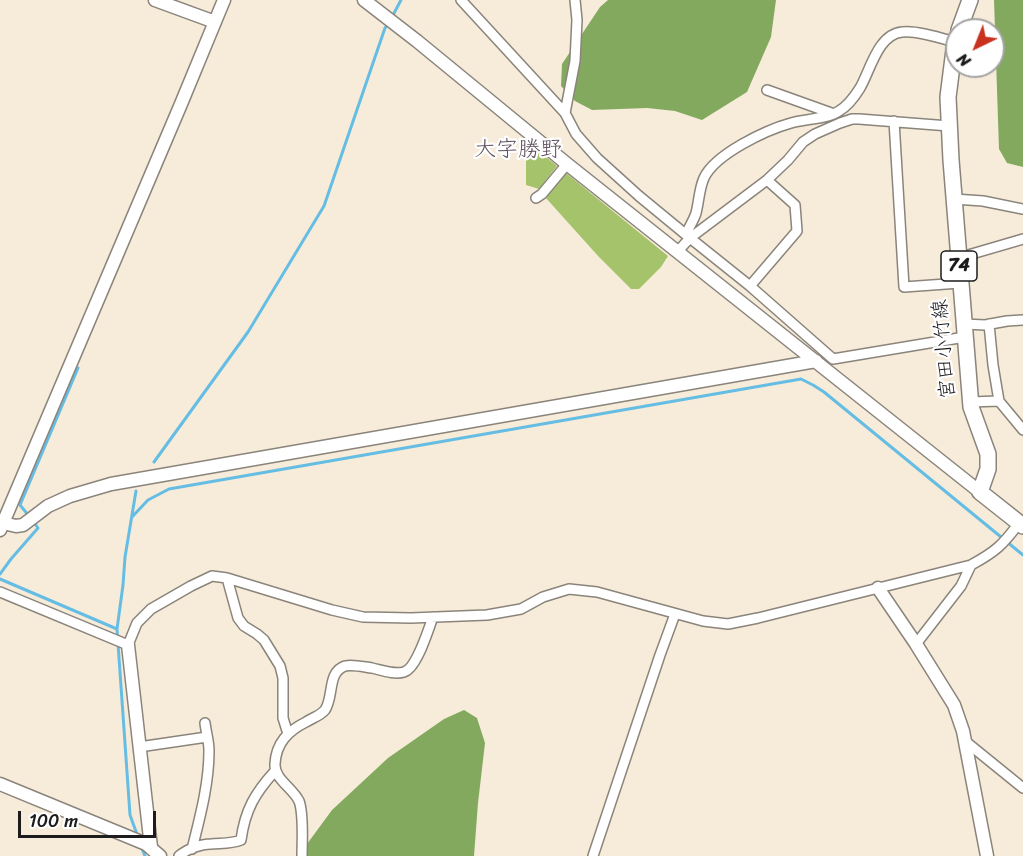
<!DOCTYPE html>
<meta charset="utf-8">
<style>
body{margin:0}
#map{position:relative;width:1023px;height:856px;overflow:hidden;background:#f7ecda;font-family:Sriracha,sans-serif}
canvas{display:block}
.north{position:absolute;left:945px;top:18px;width:60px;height:60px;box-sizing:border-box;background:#fff;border:2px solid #a4a4a4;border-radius:50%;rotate:223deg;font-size:16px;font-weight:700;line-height:24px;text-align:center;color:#1c1c1c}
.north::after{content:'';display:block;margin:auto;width:21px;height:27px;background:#c8321e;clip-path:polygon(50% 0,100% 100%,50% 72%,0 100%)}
.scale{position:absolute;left:18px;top:811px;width:138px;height:27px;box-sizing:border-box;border:3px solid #1c1c1c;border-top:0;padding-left:8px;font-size:18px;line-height:21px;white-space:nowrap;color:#1c1c1c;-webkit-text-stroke:4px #fff;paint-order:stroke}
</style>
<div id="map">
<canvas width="1023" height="856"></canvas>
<div class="north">N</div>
<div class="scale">100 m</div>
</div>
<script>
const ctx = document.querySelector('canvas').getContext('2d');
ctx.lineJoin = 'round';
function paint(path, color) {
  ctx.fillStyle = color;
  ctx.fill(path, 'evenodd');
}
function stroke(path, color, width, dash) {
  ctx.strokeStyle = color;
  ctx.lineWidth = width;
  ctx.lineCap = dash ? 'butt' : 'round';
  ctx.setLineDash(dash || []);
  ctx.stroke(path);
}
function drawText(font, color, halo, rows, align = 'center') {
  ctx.font = font + ' Sriracha,"Klee One",sans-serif';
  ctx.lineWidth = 4.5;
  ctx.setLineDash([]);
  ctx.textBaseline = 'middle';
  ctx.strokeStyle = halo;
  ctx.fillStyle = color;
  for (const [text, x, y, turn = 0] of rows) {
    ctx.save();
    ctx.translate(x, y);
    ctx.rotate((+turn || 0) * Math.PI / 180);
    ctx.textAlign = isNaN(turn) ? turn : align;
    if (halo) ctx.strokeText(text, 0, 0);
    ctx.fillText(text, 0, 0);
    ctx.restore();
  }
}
const green = new Path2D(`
 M 526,141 L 557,166 L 539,189 L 526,185 Z
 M 566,173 L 668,256 L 661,267 L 639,289 L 631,289 L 599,257 L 545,197 Z`);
const forest = new Path2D(`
 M 608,0 L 776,0 L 771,37 L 747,92 L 702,120 L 675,111 L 647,108 L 592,110 L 575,101 L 561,86 L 562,64 L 600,7 Z
 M 994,0 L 1023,0 L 1023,167 L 1007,163 L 999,149 Z
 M 464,710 L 477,718 L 485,743 L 478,803 L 474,856 L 306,856 L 307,844 L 332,810 L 388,758 L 444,719 Z`);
const stream = new Path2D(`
 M 392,17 L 401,0
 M 154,462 L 248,332 L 324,206 L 385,28 L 389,23
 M 136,491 L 125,557 L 123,585 L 117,629 L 130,815 L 138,837
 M 29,516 L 20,505 L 78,368
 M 132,517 L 148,500 L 169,489 L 801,379 L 813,385 L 824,392 L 1023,555
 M 0,574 L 11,559 L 38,528 L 33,521
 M 0,579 L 117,629
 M 141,846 L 145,856`);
const minor = new Path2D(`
 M 461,0 L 565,113 L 576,134 L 597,158 L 639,196 L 690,238 L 678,251
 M 767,90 L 834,114
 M 565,113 L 575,61 L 577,20 L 575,0
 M 894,121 L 904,287 L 960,283
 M 949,126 L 859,119 L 852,119 L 840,123 L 815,134 L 803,142 L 788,160 L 767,180 L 690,238 L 750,286 L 833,359 L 965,337
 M 536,198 L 542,194 L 567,164
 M 954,199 L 983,201 L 1023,209
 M 686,234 C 689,227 694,220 696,213 C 699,202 699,189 704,178 C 715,154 766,130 791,123 C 804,119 828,119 839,111 C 848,106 855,96 860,88 C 870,71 878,34 902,32 C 916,30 941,38 955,42
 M 958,258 L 1023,239
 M 750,286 L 797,231 L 795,205 L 767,180
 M 964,324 L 985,325 L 1007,321 L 1023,320
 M 989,324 L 993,365 L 999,401
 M 970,402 L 999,401 L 1023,430
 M 227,578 L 238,618 L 244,626 L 257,634 L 264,640 L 280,666 L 283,678 L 283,718 L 288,734
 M 0,592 L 128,645 L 137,623 L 151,609 L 191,586 L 212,576 L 227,578 L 332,610 L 363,617 L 411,618 L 487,615 L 521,609 L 543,597 L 569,589 L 597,592 L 703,621 L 728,624 L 758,618 L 971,565 C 995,552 1003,545 1019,523
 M 916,644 L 961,586 L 971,565
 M 965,741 L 1023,788
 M 139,747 L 207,737
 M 192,849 C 200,817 209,784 209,751 C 209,741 206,732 205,723
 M 179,856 C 187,849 201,844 211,844 C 222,843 231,844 241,840 C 245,810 255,793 275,771
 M 302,856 C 302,842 304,814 299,801 C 293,788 274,779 275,764 C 276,743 288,731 306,722 C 312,718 320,716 325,710 C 334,697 327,672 345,666 C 353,664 364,667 372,668 C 381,670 394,675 404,672 C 417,668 428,630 433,617
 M 593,856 L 660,655 L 675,614`);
const tertiary = new Path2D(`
 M 155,0 L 215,22
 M 364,0 L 417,41 L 567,164 L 980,492
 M 3,523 L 16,526 L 23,525 L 48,506 L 70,496 L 111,484 L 816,361
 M 0,530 L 181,104 L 224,0
 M 878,588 L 916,644 L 954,705 L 963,731 L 987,856
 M 128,645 L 151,847
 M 0,784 L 146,844 L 160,856`);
const primary = new Path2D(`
 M 959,30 L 970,0
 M 957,37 L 955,42 L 948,97 L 951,160 L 971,407 L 988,454 L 988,469 L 980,492 L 1023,526`);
const shields = [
 [959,266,36]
];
const shieldNames = [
 ["74",959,266]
];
const streetNames = [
 ["宮田小竹線",945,349,-95]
];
const quarterNames = [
 ["大字勝野",518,150]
];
paint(green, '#a4c36b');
paint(forest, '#83a95f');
stroke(stream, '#66bde3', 3);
stroke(minor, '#8a847b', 12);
stroke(tertiary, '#8a847b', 15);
stroke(primary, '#8a847b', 18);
stroke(minor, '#fff', 9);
stroke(tertiary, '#fff', 12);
stroke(primary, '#fff', 15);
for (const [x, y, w] of shields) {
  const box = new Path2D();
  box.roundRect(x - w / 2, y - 15, w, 30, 4.5);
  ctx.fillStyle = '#fff';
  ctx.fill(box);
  stroke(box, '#1c1c1c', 1.5);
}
drawText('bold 18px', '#1c1c1c', null, shieldNames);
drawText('20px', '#1c1c1c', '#fff', streetNames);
drawText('22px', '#60505e', '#fff', quarterNames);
</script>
